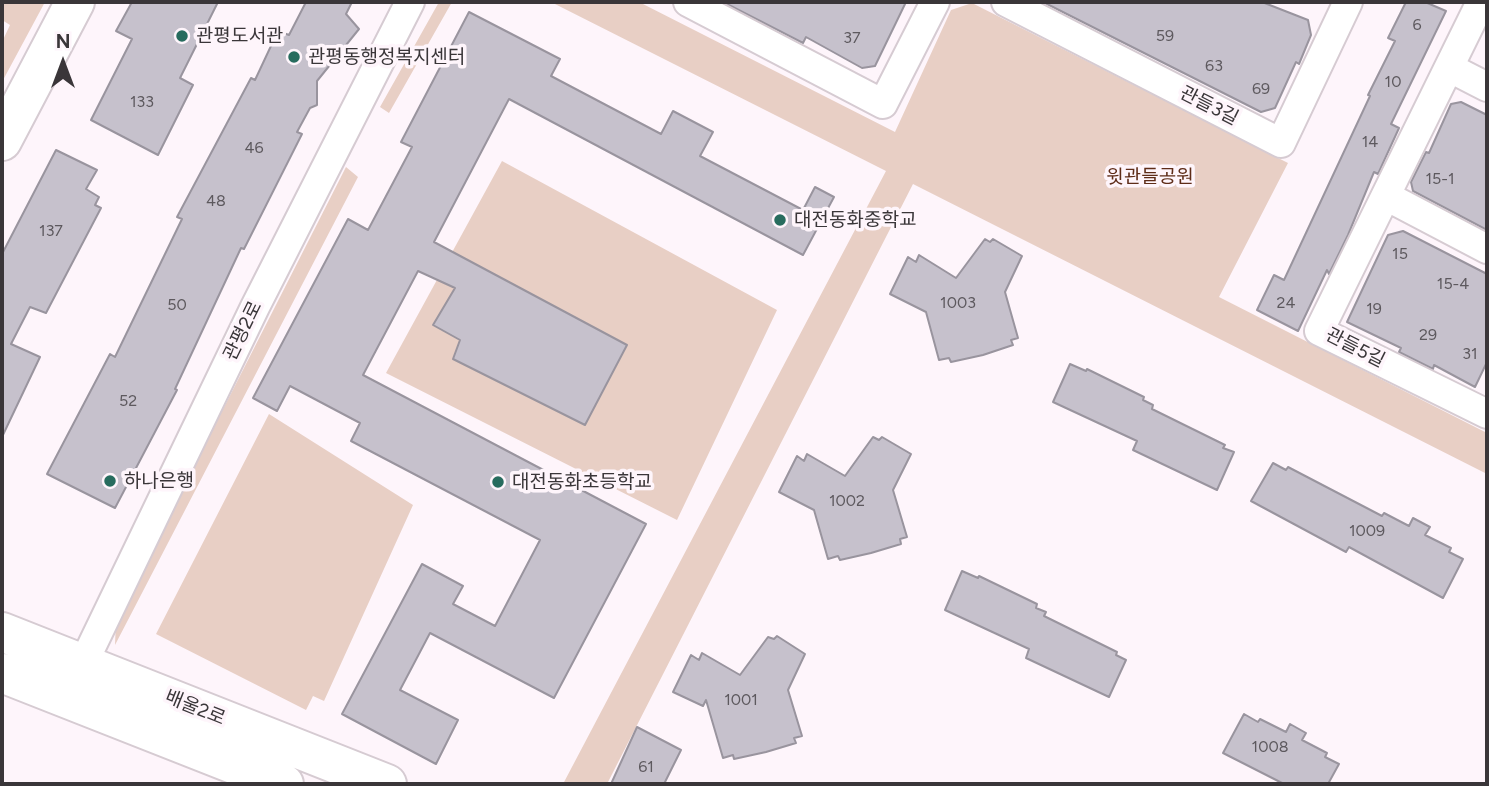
<!DOCTYPE html>
<meta charset="utf-8">
<style>
body{margin:0}
#map{position:relative;width:1489px;height:786px;overflow:hidden;background:#fef5fb;font-family:Figtree,sans-serif}
canvas{display:block}
.frame{position:absolute;inset:0;border:4px solid #3a3639;pointer-events:none}
.north{position:absolute;left:28px;top:28px;width:70px;height:70px;-webkit-text-stroke:5px #fef5fb;paint-order:stroke;rotate:0deg;font-size:19px;font-weight:700;line-height:28px;text-align:center;color:#3a3639}
.north::after{content:'';display:block;margin:auto;width:24px;height:32px;background:#3a3639;clip-path:polygon(50% 0,100% 100%,50% 72%,0 100%)}
</style>
<div id="map">
<canvas width="1489" height="786"></canvas>
<div class="frame"></div>
<div class="north">N</div>
</div>
<script>
const ctx = document.querySelector('canvas').getContext('2d');
ctx.lineJoin = 'round';
function paint(path, color) {
  ctx.fillStyle = color;
  ctx.fill(path, 'evenodd');
}
function stroke(path, color, width, dash) {
  ctx.strokeStyle = color;
  ctx.lineWidth = width;
  ctx.lineCap = dash ? 'butt' : 'round';
  ctx.setLineDash(dash || []);
  ctx.stroke(path);
}
function drawText(font, color, halo, rows, align = 'center') {
  ctx.font = font + ' Figtree,"Noto Sans KR",sans-serif';
  ctx.lineWidth = 7;
  ctx.setLineDash([]);
  ctx.textBaseline = 'middle';
  ctx.strokeStyle = halo;
  ctx.fillStyle = color;
  for (const [text, x, y, turn = 0] of rows) {
    ctx.save();
    ctx.translate(x, y);
    ctx.rotate((+turn || 0) * Math.PI / 180);
    ctx.textAlign = isNaN(turn) ? turn : align;
    if (halo) ctx.strokeText(text, 0, 0);
    ctx.fillText(text, 0, 0);
    ctx.restore();
  }
}
const green = new Path2D(`
 M 2,2 L 45,2 L 2,82 L 2,42 L 10,25 L 2,20 Z
 M 439,2 L 452,2 L 389,113 L 380,107 Z
 M 551,2 L 639,2 L 895,132 L 951,10 L 972,3 L 1288,163 L 1219,297 L 1487,433 L 1487,474 L 913,184 L 607,784 L 563,784 L 886,171 Z
 M 502,161 L 777,310 L 677,520 L 386,373 Z
 M 346,167 L 358,177 L 115,645 L 116,620 Z
 M 269,414 L 413,505 L 324,701 L 313,696 L 306,710 L 156,634 Z`);
const building = new Path2D(`
 M 132,2 L 218,2 L 180,78 L 193,85 L 158,155 L 91,120 L 132,39 L 116,31 Z
 M 306,2 L 352,2 L 346,14 L 359,29 L 317,81 L 317,105 L 310,108 L 297,132 L 302,134 L 244,249 L 241,248 L 175,389 L 177,390 L 115,508 L 47,474 L 110,354 L 115,357 L 182,219 L 177,217 L 251,78 L 255,80 L 278,31 L 289,35 Z
 M 723,2 L 906,2 L 875,66 L 862,68 L 806,37 L 803,43 Z
 M 1043,2 L 1262,2 L 1308,20 L 1311,35 L 1299,64 L 1296,62 L 1275,108 L 1261,112 Z
 M 1406,2 L 1425,2 L 1446,11 L 1391,124 L 1399,128 L 1378,174 L 1374,172 L 1348,235 L 1329,274 L 1327,270 L 1298,331 L 1257,310 L 1274,275 L 1284,280 L 1370,96 L 1368,95 L 1395,41 L 1388,38 Z
 M 469,12 L 560,59 L 551,76 L 661,134 L 673,111 L 713,132 L 700,156 L 803,210 L 815,187 L 834,197 L 803,255 L 509,99 L 434,242 L 627,345 L 585,425 L 453,359 L 460,340 L 433,325 L 455,288 L 418,271 L 363,375 L 646,524 L 554,698 L 430,633 L 400,690 L 458,720 L 436,764 L 342,714 L 422,564 L 463,586 L 453,604 L 495,626 L 540,540 L 351,441 L 360,423 L 290,386 L 277,411 L 253,398 L 348,219 L 368,230 L 412,147 L 401,142 Z
 M 1461,102 L 1487,115 L 1487,230 L 1413,191 L 1411,182 L 1426,152 L 1429,153 L 1451,104 Z
 M 56,150 L 97,170 L 86,189 L 99,197 L 95,205 L 101,208 L 46,313 L 30,307 L 11,344 L 40,357 L 2,437 L 2,254 Z
 M 1403,231 L 1487,274 L 1487,362 L 1475,387 L 1434,365 L 1433,369 L 1399,352 L 1401,348 L 1347,322 L 1388,235 Z
 M 985,239 L 990,242 L 993,239 L 1022,256 L 1005,292 L 1018,338 L 1011,340 L 1013,345 L 983,355 L 951,362 L 949,358 L 939,360 L 926,312 L 890,294 L 908,257 L 916,262 L 919,255 L 956,278 Z
 M 1070,364 L 1086,371 L 1087,369 L 1144,397 L 1143,400 L 1153,405 L 1152,409 L 1225,445 L 1223,448 L 1234,452 L 1217,490 L 1133,450 L 1137,441 L 1053,402 Z
 M 873,437 L 879,440 L 882,437 L 911,454 L 893,490 L 907,537 L 900,539 L 901,544 L 871,553 L 840,560 L 838,556 L 828,559 L 814,510 L 779,492 L 797,456 L 804,461 L 807,454 L 845,476 Z
 M 1273,463 L 1286,470 L 1288,467 L 1382,516 L 1384,513 L 1409,526 L 1413,518 L 1430,527 L 1425,535 L 1451,548 L 1449,552 L 1463,559 L 1443,598 L 1349,547 L 1346,552 L 1251,501 Z
 M 962,571 L 978,578 L 979,576 L 1037,604 L 1036,608 L 1046,612 L 1044,616 L 1117,652 L 1116,655 L 1126,660 L 1109,697 L 1026,658 L 1029,649 L 945,610 Z
 M 777,636 L 805,654 L 788,690 L 802,736 L 794,738 L 796,743 L 766,752 L 734,759 L 733,755 L 723,758 L 706,700 L 703,706 L 673,692 L 691,655 L 699,660 L 702,653 L 740,675 L 768,637 L 774,639 Z
 M 1244,714 L 1258,722 L 1260,719 L 1286,732 L 1290,724 L 1306,733 L 1302,740 L 1327,753 L 1325,757 L 1339,764 L 1328,784 L 1284,784 L 1223,753 Z
 M 637,727 L 681,750 L 664,784 L 611,784 Z`);
const minor = new Path2D(`
 M 688,2 L 883,104 L 935,2
 M 1006,2 L 1281,143 L 1348,2
 M 1481,2 L 1319,331 L 1487,414
 M 1450,68 L 1487,87
 M 1386,196 L 1487,249
 M 83,664 L 255,307 L 410,2`);
const secondary = new Path2D(`
 M 2,141 L 75,2
 M 2,632 L 387,784
 M 2,673 L 284,784`);
const markers = [
 [182,36,7,"#276c5e"],
 [294,57,7,"#276c5e"],
 [780,220,7,"#276c5e"],
 [110,481,7,"#276c5e"],
 [498,482,7,"#276c5e"]
];
const numberNames = [
 ["6",1417,25],
 ["59",1165,36],
 ["37",852,38],
 ["63",1214,66],
 ["10",1393,82],
 ["69",1261,89],
 ["133",142,102],
 ["14",1370,142],
 ["46",254,148],
 ["15-1",1440,179],
 ["48",216,201],
 ["137",51,231],
 ["15",1400,254],
 ["15-4",1453,284],
 ["1003",958,303],
 ["24",1286,303],
 ["50",177,305],
 ["19",1374,309],
 ["29",1428,335],
 ["31",1470,354],
 ["52",128,401],
 ["1002",847,501],
 ["1009",1367,531],
 ["1001",741,700],
 ["1008",1270,747],
 ["61",646,767]
];
const poiNames = [
 ["관평도서관",196,36],
 ["관평동행정복지센터",308,57],
 ["대전동화중학교",794,220],
 ["하나은행",124,481],
 ["대전동화초등학교",512,482]
];
const streetNames = [
 ["관들3길",1209,106,27],
 ["관평2로",243,331,-64],
 ["관들5길",1355,348,27],
 ["배울2로",195,708,22]
];
const parkNames = [
 ["윗관들공원",1150,177]
];
paint(green, '#e8cfc5');
paint(building, '#c6c1cc');
stroke(building, '#99949e', 2);
stroke(minor, '#d6cbd2', 32);
stroke(secondary, '#d6cbd2', 42);
stroke(minor, '#fff', 28);
stroke(secondary, '#fff', 38);
for (const [x, y, r, color] of markers) {
  const dot = new Path2D();
  dot.arc(x, y, r, 0, 2 * Math.PI);
  ctx.fillStyle = color;
  ctx.fill(dot);
  stroke(dot, '#fef5fb', 2.5);
}
drawText('16px', '#5d595e', null, numberNames);
drawText('19px', '#3a3639', '#fef5fb', poiNames, 'left');
drawText('19px', '#3a3639', '#fef5fb', streetNames);
drawText('19px', '#5e2c18', '#fef5fb', parkNames);
</script>
